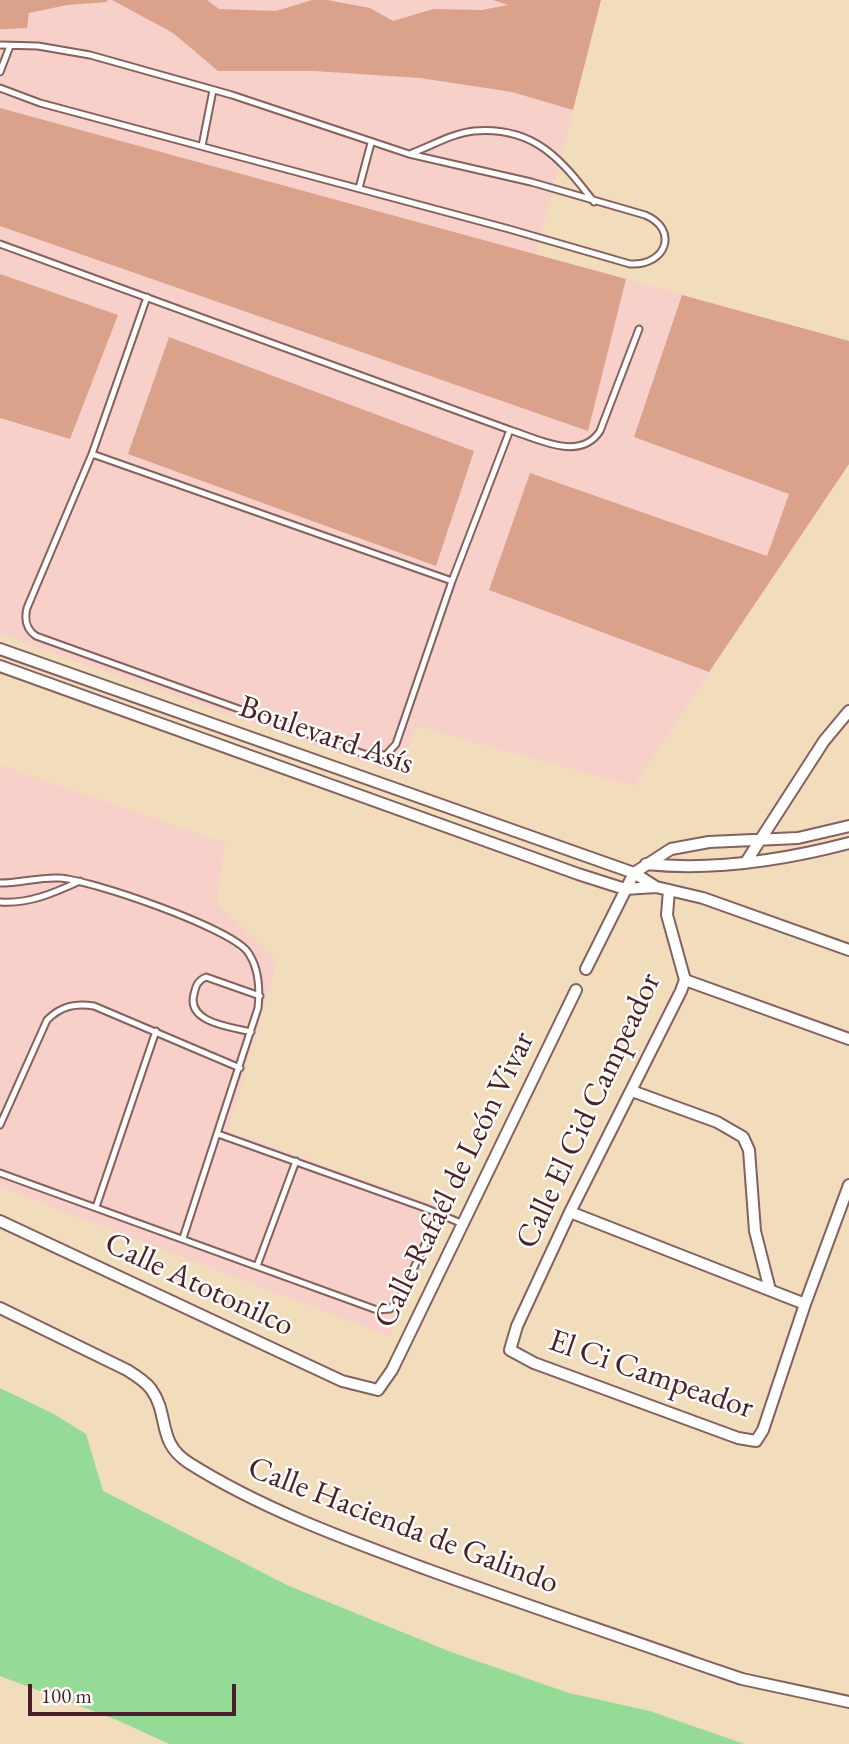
<!DOCTYPE html>
<meta charset="utf-8">
<style>
body{margin:0}
#map{position:relative;width:849px;height:1744px;overflow:hidden;background:#f1dcbc;font-family:"EB Garamond",serif}
canvas{display:block}
.scale{position:absolute;left:28px;top:1684px;width:208px;height:32px;box-sizing:border-box;border:4px solid #4a1f2b;border-top:0;padding-left:9px;font-size:21px;line-height:24px;white-space:nowrap;color:#4a1f2b;-webkit-text-stroke:5px #fdfcf7;paint-order:stroke}
</style>
<div id="map">
<canvas width="849" height="1744"></canvas>
<div class="scale">100 m</div>
</div>
<script>
const ctx = document.querySelector('canvas').getContext('2d');
ctx.lineJoin = 'round';
function paint(path, color) {
  ctx.fillStyle = color;
  ctx.fill(path, 'evenodd');
}
function stroke(path, color, width, dash) {
  ctx.strokeStyle = color;
  ctx.lineWidth = width;
  ctx.lineCap = dash ? 'butt' : 'round';
  ctx.setLineDash(dash || []);
  ctx.stroke(path);
}
function drawText(font, color, halo, rows, align = 'center') {
  ctx.font = font + ' "EB Garamond",serif';
  ctx.lineWidth = 5;
  ctx.setLineDash([]);
  ctx.textBaseline = 'middle';
  ctx.strokeStyle = halo;
  ctx.fillStyle = color;
  for (const [text, x, y, turn = 0] of rows) {
    ctx.save();
    ctx.translate(x, y);
    ctx.rotate((+turn || 0) * Math.PI / 180);
    ctx.textAlign = isNaN(turn) ? turn : align;
    if (halo) ctx.strokeText(text, 0, 0);
    ctx.fillText(text, 0, 0);
    ctx.restore();
  }
}
const built = new Path2D(`
 M 0,0 L 601,0 L 536,254 L 849,341 L 849,464 L 633,786 L 416,726 L 399,775 L 0,634 Z
 M 0,765 L 225,843 L 217,903 L 277,961 L 228,1131 L 448,1210 L 389,1336 L 0,1187 Z`);
const green = new Path2D(`
 M 0,1388 L 54,1414 L 86,1434 L 103,1491 L 289,1586 L 451,1652 L 569,1693 L 650,1711 L 744,1744 L 169,1744 L 117,1720 L 0,1676 Z`);
const building = new Path2D(`
 M 0,0 L 107,0 L 107,2 L 67,5 L 29,13 L 27,28 L 8,29 L 0,29 Z
 M 112,0 L 207,0 L 219,9 L 276,11 L 312,0 L 327,0 L 370,8 L 393,21 L 433,9 L 482,10 L 508,5 L 493,0 L 601,0 L 573,110 L 512,92 L 420,78 L 314,71 L 218,71 L 173,33 Z
 M 0,108 L 626,279 L 588,431 L 0,226 Z
 M 0,274 L 118,315 L 70,439 L 0,418 Z
 M 682,295 L 849,341 L 849,464 L 709,672 L 489,590 L 530,473 L 767,556 L 789,494 L 634,437 Z
 M 169,337 L 474,451 L 436,566 L 128,454 Z`);
const lane = new Path2D(`
 M 0,45 L 38,46 L 90,55 L 232,95 L 409,154 L 531,182 L 645,215 C 679,229 667,266 630,264 L 509,229 L 40,103 L 0,88
 M 0,72 L 10,46
 M 202,146 L 213,90
 M 412,153 C 431,146 453,133 474,131 C 534,126 561,159 594,202
 M 359,188 L 371,143
 M 0,244 L 510,430 C 538,439 580,462 600,431 L 639,329
 M 147,297 L 92,454 L 27,608 C 24,620 26,629 36,636 L 364,754 L 386,755 L 396,744 L 452,581 L 510,430
 M 92,454 L 452,581
 M 0,883 C 20,883 39,877 59,878 C 92,880 227,927 247,951 C 259,967 260,989 258,1008 L 183,1238
 M 0,902 C 29,904 54,893 80,881
 M 251,1032 C 232,1027 186,1023 194,994 C 196,986 197,981 206,977 L 260,996
 M 0,1125 L 47,1020 C 61,1006 75,1003 94,1006 L 240,1068
 M 218,1134 L 425,1208 L 463,1224
 M 0,1173 L 377,1310 L 390,1309 L 399,1299 L 440,1213
 M 96,1207 L 156,1031
 M 257,1266 L 296,1161`);
const street = new Path2D(`
 M 0,649 L 634,873 L 656,887 L 703,898 L 849,950
 M 0,666 L 578,874 L 625,889 L 656,887
 M 746,862 L 824,741 L 849,711
 M 646,864 C 713,871 784,860 849,843
 M 669,890 L 667,915 L 685,980 L 681,991 L 570,1212 L 517,1326 L 510,1350 L 534,1363 L 738,1438 L 756,1441 L 763,1430 L 805,1304 L 849,1185
 M 586,969 L 634,873 L 671,849 L 709,842 L 798,838 L 849,826
 M 685,980 L 849,1039
 M 632,1091 L 717,1122 L 743,1137 L 749,1150 L 755,1231 L 770,1290
 M 570,1212 L 805,1304
 M 0,1221 L 342,1381 L 378,1390 L 392,1370 L 576,990
 M 0,1308 L 127,1370 C 135,1375 145,1381 151,1389 C 170,1415 156,1442 189,1463 C 262,1509 345,1539 426,1569 C 517,1602 607,1632 698,1664 L 742,1679 L 849,1702`);
const streetNames = [
 ["Boulevard Asís",326,736,19],
 ["Calle El Cid Campeador",589,1111,-65],
 ["Calle Rafaél de León Vivar",455,1180,-64],
 ["Calle Atotonilco",199,1285,25],
 ["El Ci Campeador",651,1375,19],
 ["Calle Hacienda de Galindo",403,1526,21]
];
paint(built, '#f7d0ca');
paint(green, '#96db95');
paint(building, '#daa28b');
stroke(lane, '#84615e', 9);
stroke(street, '#84615e', 14);
stroke(lane, '#fff', 5);
stroke(street, '#fff', 10);
drawText('32px', '#4a1f2b', '#fdfcf7', streetNames);
</script>
